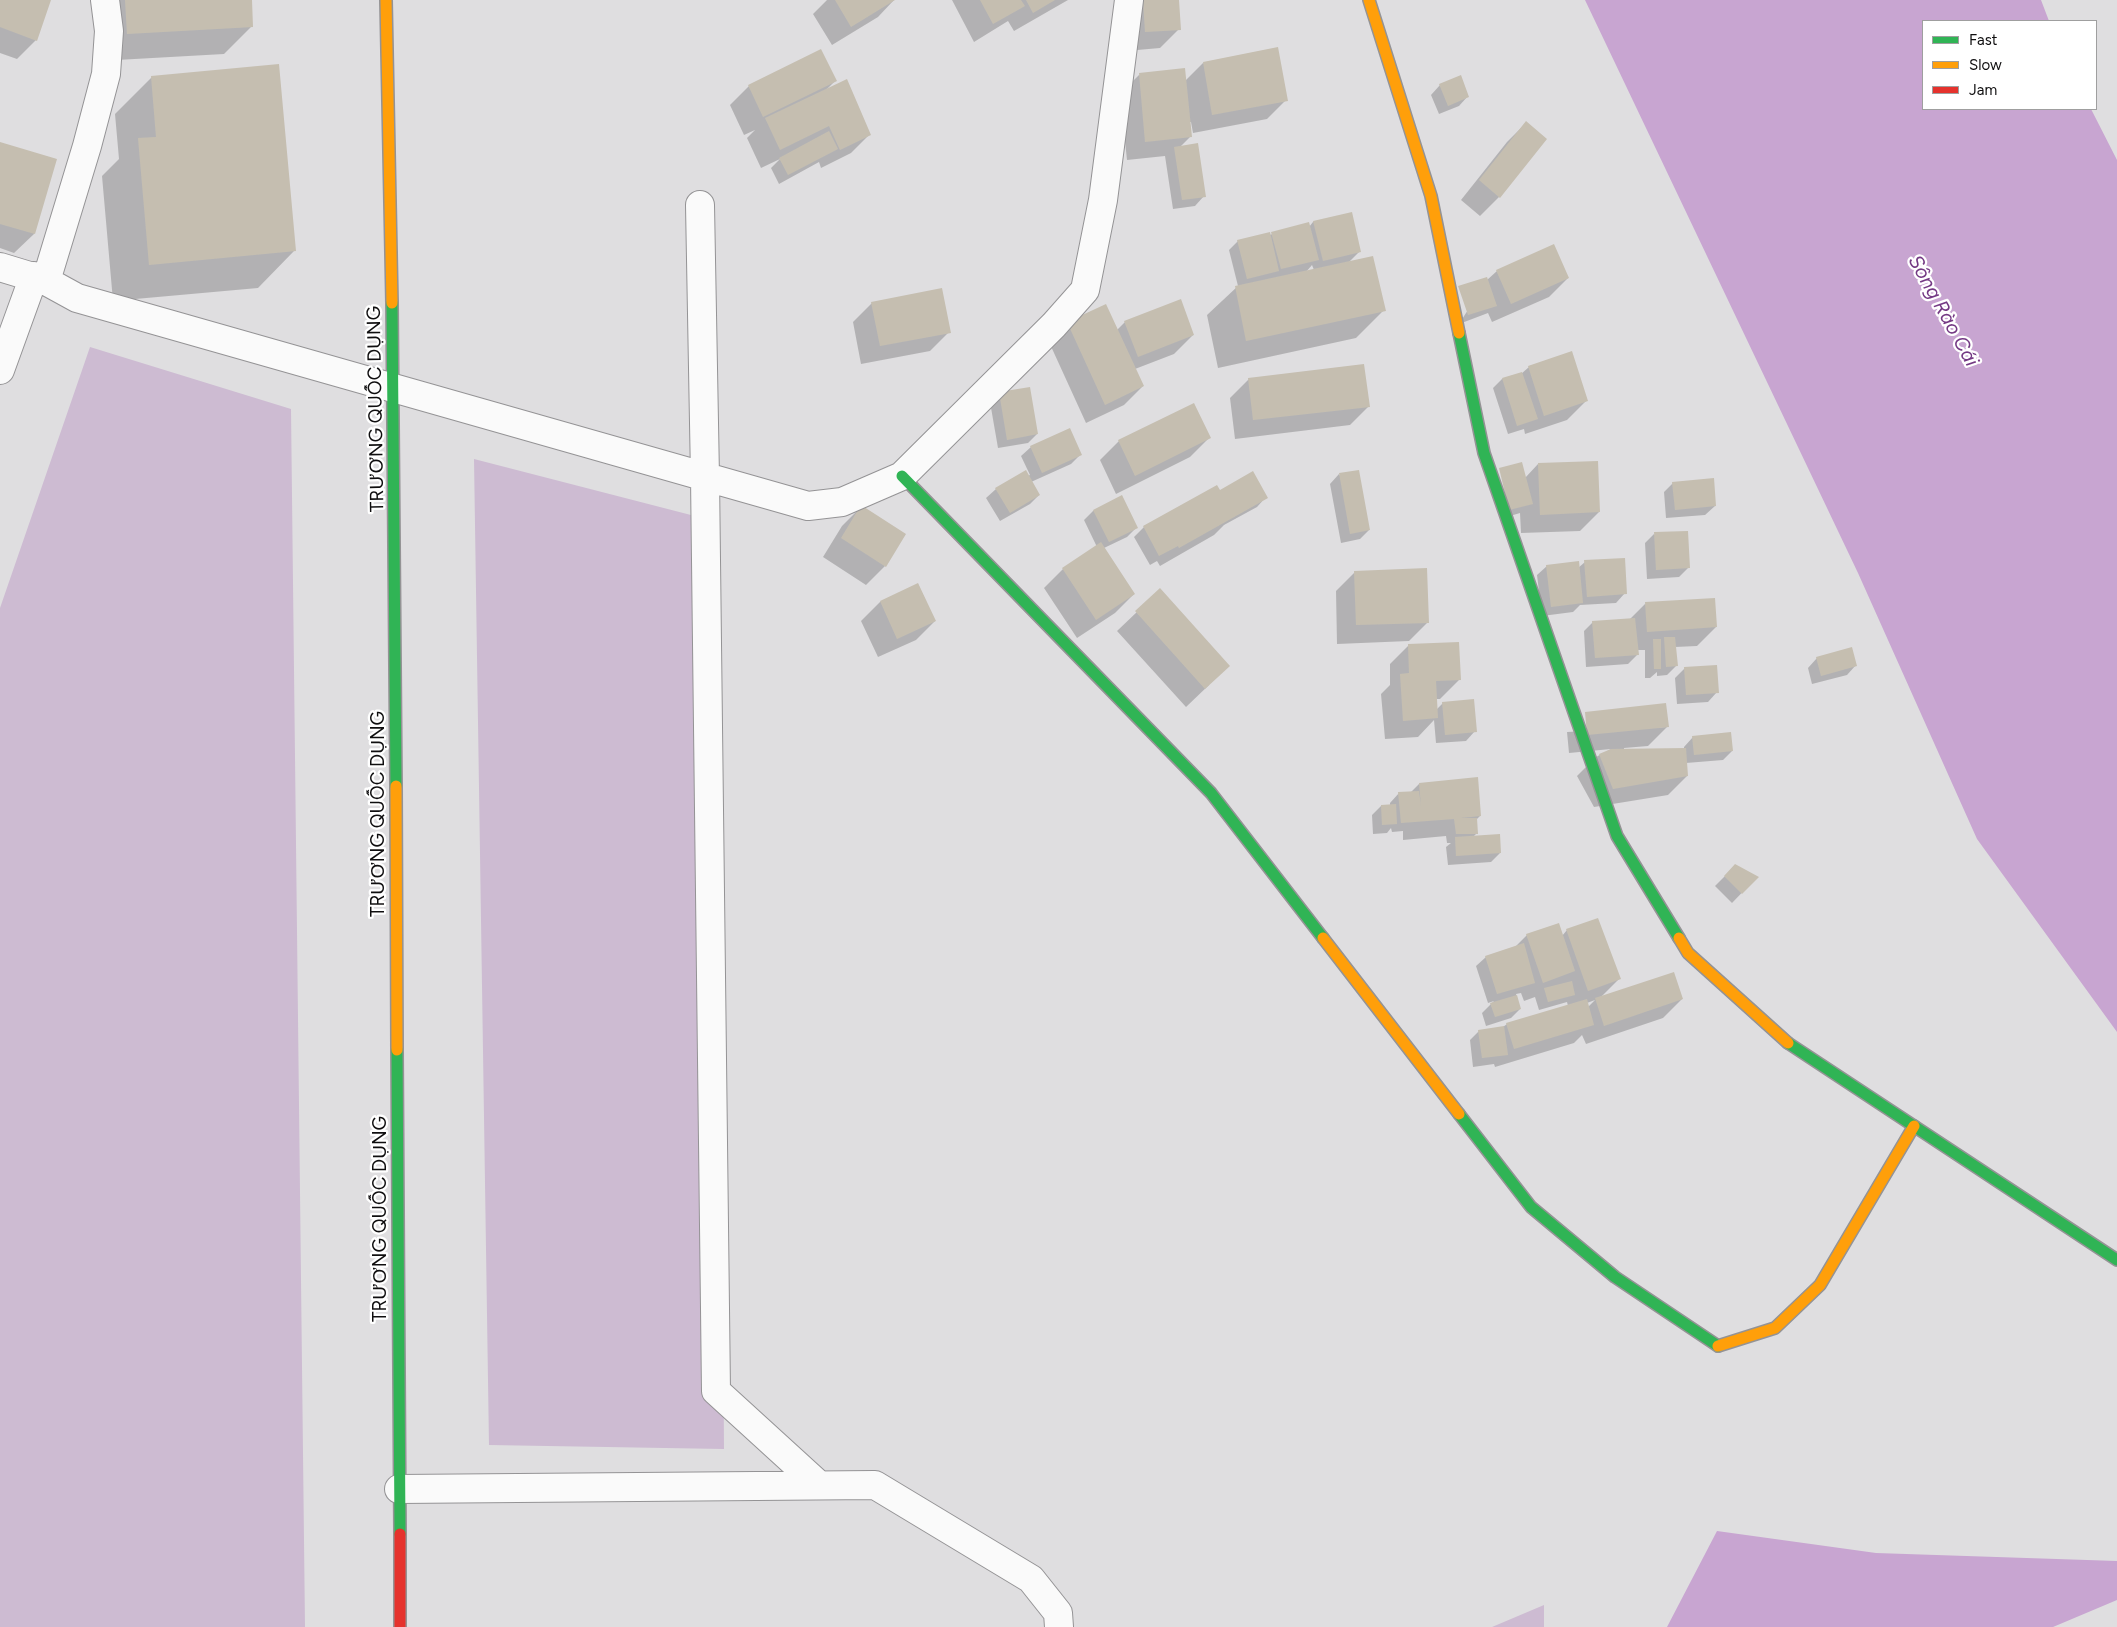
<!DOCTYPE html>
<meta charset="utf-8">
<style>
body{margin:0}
#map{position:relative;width:2117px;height:1627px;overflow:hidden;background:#dfdee0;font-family:Figtree,sans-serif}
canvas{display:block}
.legend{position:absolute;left:1922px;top:20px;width:175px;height:90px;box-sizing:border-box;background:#fff;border:1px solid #9f9f9f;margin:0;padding:6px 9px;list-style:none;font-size:15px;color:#0f0e0f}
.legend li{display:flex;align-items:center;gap:10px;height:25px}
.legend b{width:25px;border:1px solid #9f9f9f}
</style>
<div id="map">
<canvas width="2117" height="1627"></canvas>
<ul class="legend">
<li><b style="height:6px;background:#30b455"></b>Fast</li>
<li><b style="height:6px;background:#ff9f0a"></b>Slow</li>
<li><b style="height:6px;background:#e5322d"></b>Jam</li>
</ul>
</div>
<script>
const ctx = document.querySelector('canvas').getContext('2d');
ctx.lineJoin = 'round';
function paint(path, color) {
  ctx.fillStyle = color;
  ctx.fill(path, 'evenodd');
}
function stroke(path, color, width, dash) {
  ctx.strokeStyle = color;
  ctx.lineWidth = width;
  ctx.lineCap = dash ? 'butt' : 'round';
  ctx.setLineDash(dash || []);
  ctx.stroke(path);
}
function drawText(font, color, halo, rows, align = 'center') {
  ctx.font = font + ' Figtree,sans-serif';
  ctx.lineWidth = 4.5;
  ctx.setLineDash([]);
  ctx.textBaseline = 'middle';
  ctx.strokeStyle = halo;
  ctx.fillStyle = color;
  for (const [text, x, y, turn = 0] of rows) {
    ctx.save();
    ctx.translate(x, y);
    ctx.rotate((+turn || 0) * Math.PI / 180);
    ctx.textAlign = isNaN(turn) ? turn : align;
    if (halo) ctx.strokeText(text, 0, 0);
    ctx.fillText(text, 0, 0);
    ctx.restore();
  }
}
const green = new Path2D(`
 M 90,347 L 291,409 L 305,1627 L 0,1627 L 0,608 Z
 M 474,459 L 718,522 L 724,1449 L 489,1445 Z
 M 1544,1605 L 1544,1627 L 1492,1627 Z`);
const water = new Path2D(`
 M 1585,0 L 2041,0 L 2049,21 L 1923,21 L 1923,109 L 2091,109 L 2117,160 L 2117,1032 L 1977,839 L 1858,573 Z
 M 1717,1531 L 1876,1553 L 2117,1561 L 2117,1600 L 2053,1627 L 1667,1627 Z`);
const shadow = new Path2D(`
 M 0,0 L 50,0 L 36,40 L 17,59 L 0,53 Z
 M 95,0 L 250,0 L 252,26 L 224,54 L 99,61 Z
 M 827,0 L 894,0 L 878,17 L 832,45 L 813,14 Z
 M 952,0 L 1068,0 L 1014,31 L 1008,21 L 974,42 Z
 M 1123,0 L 1178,0 L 1179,29 L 1160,48 L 1126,51 Z
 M 1203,63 L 1286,100 L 1267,119 L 1193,133 L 1191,122 L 1189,122 L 1191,136 L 1180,147 L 1204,196 L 1195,206 L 1173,209 L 1165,156 L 1127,160 L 1120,94 L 1139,75 L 1185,81 Z
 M 152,77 L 294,251 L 258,288 L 113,301 L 102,176 L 119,159 L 115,114 Z
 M 835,81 L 826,90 L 870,134 L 851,153 L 821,168 L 819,162 L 779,184 L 771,168 L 780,159 L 761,168 L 747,138 L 755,130 L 744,135 L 730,105 L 749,86 Z
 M 1440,85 L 1468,96 L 1459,106 L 1439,114 L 1431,95 Z
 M 1526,123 L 1499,197 L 1480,216 L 1461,200 L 1507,142 Z
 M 0,143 L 55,159 L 34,234 L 14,253 L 0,248 Z
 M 1351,213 L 1360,251 L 1349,262 L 1384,310 L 1356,338 L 1218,368 L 1207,315 L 1238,286 L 1229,250 L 1238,241 L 1309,227 L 1313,222 ZM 1312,265 L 1314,270 L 1306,272 Z
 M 1497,271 L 1568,278 L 1549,297 L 1492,322 L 1488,313 L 1459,324 L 1487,280 Z
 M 872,303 L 949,332 L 930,351 L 861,364 L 853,322 Z
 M 1125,322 L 1193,335 L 1174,354 L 1135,369 L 1143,386 L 1124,405 L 1086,423 L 1049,342 L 1068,323 L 1117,330 Z
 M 1529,367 L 1586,401 L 1567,420 L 1525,434 L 1524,429 L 1508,434 L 1493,388 L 1502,379 L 1521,374 Z
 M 1249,379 L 1369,406 L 1350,425 L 1235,439 L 1230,398 Z
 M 999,393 L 1037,434 L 1028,443 L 998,448 L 990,402 Z
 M 1209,438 L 1190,457 L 1116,494 L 1100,460 L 1119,441 Z
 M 1031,447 L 1080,455 L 1071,464 L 1031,482 L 1039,495 L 1030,504 L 1000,521 L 986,498 L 996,489 L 1030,475 L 1021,456 Z
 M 1538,464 L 1599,512 L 1580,531 L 1521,533 L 1520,513 L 1500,519 L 1525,478 Z
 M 1339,474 L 1369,530 L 1360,539 L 1341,543 L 1330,484 Z
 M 1673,483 L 1715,506 L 1705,515 L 1666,518 L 1664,492 Z
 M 1220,492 L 1266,497 L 1257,507 L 1224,525 L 1214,535 L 1160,566 L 1157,561 L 1150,565 L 1134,537 L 1144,527 L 1161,517 Z
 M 1121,497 L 1136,528 L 1127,537 L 1104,548 L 1134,594 L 1115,613 L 1077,638 L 1044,588 L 1063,569 L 1097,547 L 1084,520 L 1093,511 Z
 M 861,507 L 885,566 L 866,585 L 823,557 L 842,526 Z
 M 1654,534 L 1688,568 L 1679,577 L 1647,579 L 1645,543 Z
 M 1585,562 L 1625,593 L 1616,603 L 1580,605 L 1573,612 L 1542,616 L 1537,575 L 1547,566 L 1578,568 Z
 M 1355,572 L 1428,622 L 1409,641 L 1337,644 L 1336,591 Z
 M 918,584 L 935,621 L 916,640 L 878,657 L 861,621 L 880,602 Z
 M 1160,590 L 1209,685 L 1186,707 L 1117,631 Z
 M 1645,604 L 1716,627 L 1697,646 L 1675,647 L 1676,666 L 1667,675 L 1657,676 L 1657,672 L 1650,678 L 1645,678 L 1645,650 L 1637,650 L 1637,655 L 1628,664 L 1586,667 L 1584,631 L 1593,622 L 1630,619 Z
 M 1409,645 L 1459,680 L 1440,699 L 1436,699 L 1436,710 L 1443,703 L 1475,731 L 1466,741 L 1436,743 L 1434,720 L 1418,737 L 1385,739 L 1381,694 L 1390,685 L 1390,664 Z
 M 1817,658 L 1856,665 L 1847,675 L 1812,684 L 1808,668 Z
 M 1685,668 L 1717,692 L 1708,702 L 1677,704 L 1675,678 Z
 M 1667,727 L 1648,746 L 1624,748 L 1624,750 L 1684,750 L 1684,747 L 1693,737 L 1732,751 L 1723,760 L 1686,763 L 1687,776 L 1668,795 L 1594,807 L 1577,776 L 1596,757 L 1611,749 L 1569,753 L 1567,732 Z
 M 1419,784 L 1480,816 L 1476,820 L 1477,833 L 1473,837 L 1500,853 L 1491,862 L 1448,865 L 1446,847 L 1451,843 L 1447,843 L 1446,836 L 1403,840 L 1403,831 L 1392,832 L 1391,828 L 1387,833 L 1373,834 L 1372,815 L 1381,806 L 1390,805 L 1390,803 L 1399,793 L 1410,793 Z
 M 1735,866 L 1757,877 L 1732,903 L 1715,886 Z
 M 1567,930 L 1619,979 L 1601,997 L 1682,999 L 1663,1018 L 1586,1044 L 1582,1035 L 1574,1043 L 1495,1067 L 1494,1064 L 1473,1067 L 1470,1040 L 1479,1031 L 1503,1027 L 1507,1024 L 1568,1006 L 1567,1002 L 1539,1010 L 1535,997 L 1524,1001 L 1521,993 L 1516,994 L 1520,1009 L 1511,1018 L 1486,1026 L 1482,1013 L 1494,1001 L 1488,1003 L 1476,966 L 1486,957 L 1514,948 L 1527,935 L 1562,936 ZM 1595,1000 L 1588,1007 L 1587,1003 Z`);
const building = new Path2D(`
 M 0,0 L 51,0 L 37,41 L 0,27 Z
 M 125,0 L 252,0 L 253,27 L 127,34 Z
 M 835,0 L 895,0 L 851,27 Z
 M 980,0 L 1021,0 L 1025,6 L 993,24 Z
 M 1026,0 L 1055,0 L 1033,13 Z
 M 1143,0 L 1179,0 L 1181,30 L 1145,32 Z
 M 1278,47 L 1288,101 L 1212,115 L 1203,62 Z
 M 821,49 L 837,81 L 763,117 L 748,85 Z
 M 279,64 L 296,251 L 149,265 L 138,138 L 156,137 L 151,76 Z
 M 1185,68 L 1192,137 L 1145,142 L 1139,73 Z
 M 1461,75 L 1469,97 L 1448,106 L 1439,84 Z
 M 847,79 L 871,135 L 840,150 L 829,126 L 780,150 L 765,118 Z
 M 1526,121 L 1547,139 L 1500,198 L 1479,180 Z
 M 829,131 L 838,149 L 788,175 L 779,158 Z
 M 0,142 L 57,159 L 35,234 L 0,224 Z
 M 1198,143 L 1206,197 L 1182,200 L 1174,147 Z
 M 1352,212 L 1361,252 L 1323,261 L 1313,221 Z
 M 1309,222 L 1319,260 L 1281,269 L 1271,232 Z
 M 1270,232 L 1279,271 L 1247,279 L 1237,240 Z
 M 1554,244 L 1569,278 L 1511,304 L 1496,270 Z
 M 1373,256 L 1386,311 L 1246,341 L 1235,286 Z
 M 1487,277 L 1497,306 L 1468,315 L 1458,286 Z
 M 942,288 L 951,333 L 880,346 L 871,302 Z
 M 1181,299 L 1194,335 L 1138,357 L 1124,321 Z
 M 1106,304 L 1144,386 L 1105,405 L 1067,322 Z
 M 1572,351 L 1588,401 L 1544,416 L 1528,366 Z
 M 1364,364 L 1370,407 L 1253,420 L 1248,378 Z
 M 1522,372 L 1538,419 L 1517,426 L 1502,378 Z
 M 1030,387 L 1038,434 L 1007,440 L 999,392 Z
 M 1194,403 L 1211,438 L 1135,476 L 1118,440 Z
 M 1070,428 L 1082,455 L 1042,473 L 1030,446 Z
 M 1598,461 L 1600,512 L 1540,515 L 1538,463 Z
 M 1522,462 L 1533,504 L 1509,510 L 1499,468 Z
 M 1026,470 L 1040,495 L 1010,513 L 995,488 Z
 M 1359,470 L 1370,530 L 1350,534 L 1339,473 Z
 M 1253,471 L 1268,498 L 1179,548 L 1178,546 L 1159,556 L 1143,526 L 1217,485 L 1220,490 Z
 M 1714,478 L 1716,506 L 1675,510 L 1672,482 Z
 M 1122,495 L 1138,528 L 1109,542 L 1093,510 Z
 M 861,505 L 906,534 L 886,567 L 841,538 Z
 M 1688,531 L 1690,568 L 1656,570 L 1654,532 Z
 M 1101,542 L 1135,594 L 1096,620 L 1062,568 Z
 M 1625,558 L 1627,594 L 1587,597 L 1584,560 Z
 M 1579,561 L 1583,603 L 1551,607 L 1546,565 Z
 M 1427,568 L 1429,623 L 1356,625 L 1354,571 Z
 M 918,583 L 936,621 L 897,639 L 880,601 Z
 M 1160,588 L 1230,666 L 1205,689 L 1135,611 Z
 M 1715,598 L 1717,627 L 1647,632 L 1645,602 Z
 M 1635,618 L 1639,655 L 1595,658 L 1592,621 Z
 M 1664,637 L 1675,637 L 1678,666 L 1666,667 Z
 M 1653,639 L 1661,639 L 1661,669 L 1654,669 Z
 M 1459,642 L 1461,680 L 1436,681 L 1438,718 L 1403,721 L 1400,674 L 1409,673 L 1408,644 Z
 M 1852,647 L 1857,666 L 1821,676 L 1816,657 Z
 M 1717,665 L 1719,693 L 1686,695 L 1684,667 Z
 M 1474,699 L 1477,732 L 1445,735 L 1442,702 Z
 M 1666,703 L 1669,727 L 1587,735 L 1585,712 Z
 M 1731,732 L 1733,751 L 1694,755 L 1692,736 Z
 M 1686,748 L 1688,776 L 1613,789 L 1599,754 L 1611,749 Z
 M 1478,777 L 1481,816 L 1460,818 L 1477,818 L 1478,834 L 1456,834 L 1454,819 L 1401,823 L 1398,792 L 1419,791 L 1421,806 L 1419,783 Z
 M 1396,804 L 1397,824 L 1382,825 L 1381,805 Z
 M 1500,834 L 1501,853 L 1456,856 L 1455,837 Z
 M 1735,864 L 1759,877 L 1742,894 L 1724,876 Z
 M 1598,918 L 1621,979 L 1588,991 L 1566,929 Z
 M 1559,923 L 1575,971 L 1543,983 L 1526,934 Z
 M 1524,943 L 1535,983 L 1497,994 L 1485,956 Z
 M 1674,972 L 1683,999 L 1604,1026 L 1595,998 Z
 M 1572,981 L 1575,995 L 1548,1002 L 1544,988 Z
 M 1517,995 L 1521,1009 L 1495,1017 L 1490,1003 Z
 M 1587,999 L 1594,1025 L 1514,1049 L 1506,1023 Z
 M 1504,1026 L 1508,1055 L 1482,1058 L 1478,1030 Z`);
const street = new Path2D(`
 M 700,205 L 705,477 L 716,1391 L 819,1485
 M 0,267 L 46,281 L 77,298 L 808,506 L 842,502 L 902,476 L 1054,325 L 1085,290 L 1103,200 L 1129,0
 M 46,281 L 87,146 L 106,74 L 109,31 L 105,0
 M 0,370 L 34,276
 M 399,1489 L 875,1485 L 1031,1579 L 1058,1613 L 1059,1627`);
const fast = new Path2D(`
 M 392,303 L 396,786
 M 1459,333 L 1484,453 L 1617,836 L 1679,938
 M 902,476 L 1211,793 L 1323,938
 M 1788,1043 L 2117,1260
 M 397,1050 L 400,1534
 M 1459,1114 L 1531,1207 L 1615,1277 L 1718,1346`);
const slow = new Path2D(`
 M 386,0 L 392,303
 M 1369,0 L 1431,196 L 1459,333
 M 396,786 L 397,1050
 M 1323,938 L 1459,1114
 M 1679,938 L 1688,953 L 1788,1043
 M 1718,1346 L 1775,1328 L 1820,1285 L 1914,1126`);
const jam = new Path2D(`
 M 400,1534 L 400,1627`);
const streetNames = [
 ["TRƯƠNG QUỐC DỤNG",376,409,-91],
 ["TRƯƠNG QUỐC DỤNG",378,814,-90],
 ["TRƯƠNG QUỐC DỤNG",380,1219,-90]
];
const waterNames = [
 ["Sông Rào Cái",1943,311,61]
];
paint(green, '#cdbbd2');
paint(water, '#c8a5d1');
paint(shadow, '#0003');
paint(building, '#c5beb0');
stroke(street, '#949395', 30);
stroke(fast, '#949395', 14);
stroke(slow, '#949395', 14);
stroke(jam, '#949395', 14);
stroke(street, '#fafafa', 28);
stroke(fast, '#30b455', 11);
stroke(slow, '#ff9f0a', 11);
stroke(jam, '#e5322d', 11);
drawText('19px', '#0f0e0f', '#fff', streetNames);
drawText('italic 20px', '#743984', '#fff', waterNames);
</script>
